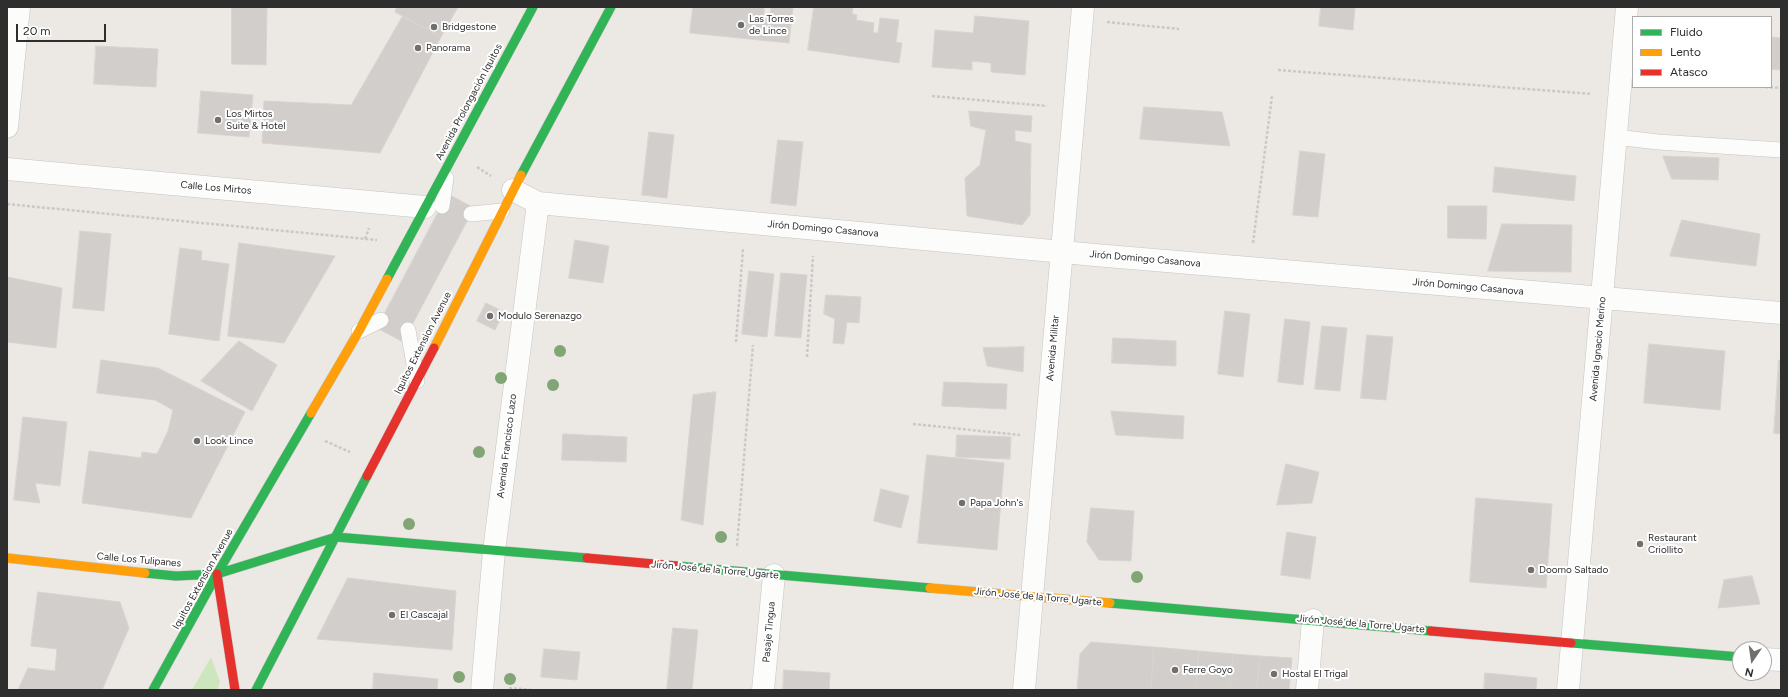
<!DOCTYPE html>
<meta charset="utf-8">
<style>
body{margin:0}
#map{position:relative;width:1788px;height:697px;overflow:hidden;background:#ece8e4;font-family:Figtree,sans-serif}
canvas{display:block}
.frame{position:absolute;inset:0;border:8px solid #2e2e2e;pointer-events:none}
.legend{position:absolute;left:1632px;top:16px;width:140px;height:72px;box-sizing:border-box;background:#fff;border:1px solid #ababab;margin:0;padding:5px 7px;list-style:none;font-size:12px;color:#2e2e2e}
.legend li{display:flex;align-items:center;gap:8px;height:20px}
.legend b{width:20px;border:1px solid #ababab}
.north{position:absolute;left:1732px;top:641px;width:40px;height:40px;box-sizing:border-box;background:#fff;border:1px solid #ababab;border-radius:50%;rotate:193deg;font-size:11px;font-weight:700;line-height:16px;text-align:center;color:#2e2e2e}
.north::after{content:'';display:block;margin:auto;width:14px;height:18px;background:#706f6e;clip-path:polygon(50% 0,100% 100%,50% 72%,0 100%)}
.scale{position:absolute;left:16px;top:24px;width:90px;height:18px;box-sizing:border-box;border:2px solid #2e2e2e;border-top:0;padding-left:5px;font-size:12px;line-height:14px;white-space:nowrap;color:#2e2e2e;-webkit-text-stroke:3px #fff;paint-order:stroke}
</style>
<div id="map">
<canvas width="1788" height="697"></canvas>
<div class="frame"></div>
<ul class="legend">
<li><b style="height:5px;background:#30b455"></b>Fluido</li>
<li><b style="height:5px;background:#ff9f0a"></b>Lento</li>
<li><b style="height:5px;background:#e5322d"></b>Atasco</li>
</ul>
<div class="north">N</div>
<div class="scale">20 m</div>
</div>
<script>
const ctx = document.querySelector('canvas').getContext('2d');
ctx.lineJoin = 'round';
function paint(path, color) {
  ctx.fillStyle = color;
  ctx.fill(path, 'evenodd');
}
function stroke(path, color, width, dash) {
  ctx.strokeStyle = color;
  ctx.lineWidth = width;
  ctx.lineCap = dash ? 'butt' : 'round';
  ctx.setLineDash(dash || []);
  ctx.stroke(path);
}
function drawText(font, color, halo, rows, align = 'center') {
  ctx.font = font + ' Figtree,sans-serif';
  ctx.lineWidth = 4;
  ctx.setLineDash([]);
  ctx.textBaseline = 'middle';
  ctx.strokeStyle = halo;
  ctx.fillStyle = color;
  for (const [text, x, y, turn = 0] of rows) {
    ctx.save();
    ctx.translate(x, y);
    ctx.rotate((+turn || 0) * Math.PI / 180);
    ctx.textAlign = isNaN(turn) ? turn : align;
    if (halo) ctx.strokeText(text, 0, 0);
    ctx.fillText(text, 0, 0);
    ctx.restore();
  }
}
const green = new Path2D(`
 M 211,657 L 220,682 L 217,690 L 192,690 Z`);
const building = new Path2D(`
 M 232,7 L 267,7 L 266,65 L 232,64 Z
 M 397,7 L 458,7 L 441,37 L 395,12 Z
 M 693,7 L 764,7 L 764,17 L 770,18 L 771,7 L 793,7 L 789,43 L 690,33 Z
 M 814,7 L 853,7 L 852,14 L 857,15 L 856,20 L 874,23 L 873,33 L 878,33 L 880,18 L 899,20 L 896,42 L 902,43 L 899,63 L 808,50 Z
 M 1321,7 L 1355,7 L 1353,30 L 1319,26 Z
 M 403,16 L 441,37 L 380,153 L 262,143 L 264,101 L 351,105 Z
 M 975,16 L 1029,21 L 1025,75 L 991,72 L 991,63 L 972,61 L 972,70 L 932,67 L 935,30 L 973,33 Z
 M 1771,37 L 1781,38 L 1781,70 L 1771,69 Z
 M 96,46 L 158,49 L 156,87 L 94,84 Z
 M 201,91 L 253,95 L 249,137 L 198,133 Z
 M 1144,107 L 1222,112 L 1230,146 L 1140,139 Z
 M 969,111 L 1032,116 L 1031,132 L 1015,130 L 1015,141 L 1031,144 L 1030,215 L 1022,225 L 967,216 L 965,178 L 980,165 L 986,130 L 971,126 Z
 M 649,132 L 674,135 L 667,198 L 642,195 Z
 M 778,140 L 803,142 L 796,206 L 771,203 Z
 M 1300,151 L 1325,154 L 1318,217 L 1293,215 Z
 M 1663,156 L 1719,158 L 1718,180 L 1672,179 Z
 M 1495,167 L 1576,176 L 1574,201 L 1493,192 Z
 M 448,194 L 474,208 L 403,342 L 377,328 Z
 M 1448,206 L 1487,206 L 1486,239 L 1448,238 Z
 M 1682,220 L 1760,234 L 1756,266 L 1670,256 Z
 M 1502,224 L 1572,225 L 1571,272 L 1488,271 Z
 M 80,231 L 111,234 L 104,311 L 73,308 Z
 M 575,240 L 609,246 L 603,283 L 569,278 Z
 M 239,243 L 335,256 L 284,343 L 228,336 Z
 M 180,248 L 202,251 L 201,260 L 229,264 L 219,341 L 169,334 Z
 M 749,271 L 774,274 L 767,337 L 742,334 Z
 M 781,273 L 807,275 L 801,338 L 775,336 Z
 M 7,277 L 62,288 L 56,348 L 7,342 Z
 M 826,295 L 861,297 L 859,323 L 847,322 L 844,344 L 833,343 L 835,319 L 824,314 Z
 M 486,303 L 504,312 L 495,330 L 477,321 Z
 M 1225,311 L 1250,314 L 1243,377 L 1218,374 Z
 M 1285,319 L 1310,322 L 1303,385 L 1278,382 Z
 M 1322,326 L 1347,328 L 1340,391 L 1315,389 Z
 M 1367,335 L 1393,337 L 1386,400 L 1361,398 Z
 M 1113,338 L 1176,341 L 1176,366 L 1112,363 Z
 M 239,341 L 277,365 L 252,411 L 201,381 Z
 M 1649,344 L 1725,351 L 1720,410 L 1644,403 Z
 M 1024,347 L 1023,372 L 987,366 L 983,348 Z
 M 101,360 L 158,368 L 245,412 L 191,518 L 82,503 L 89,451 L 141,458 L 142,452 L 157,454 L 168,431 L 173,410 L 155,400 L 97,393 Z
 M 1779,360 L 1781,360 L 1781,434 L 1774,433 Z
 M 944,382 L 1007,384 L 1006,409 L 942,406 Z
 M 716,392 L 703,525 L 681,520 L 693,395 Z
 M 1111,411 L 1184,416 L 1183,439 L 1116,435 Z
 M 23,417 L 67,422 L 60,486 L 35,483 L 40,503 L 14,500 Z
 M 563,434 L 627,437 L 626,462 L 562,460 Z
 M 957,435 L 1011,437 L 1010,459 L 956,457 Z
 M 927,455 L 1004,463 L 997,550 L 918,543 Z
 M 1286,464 L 1319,472 L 1312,503 L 1277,505 Z
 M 881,489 L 909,496 L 901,528 L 874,521 Z
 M 1476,498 L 1552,504 L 1546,588 L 1470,582 Z
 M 1091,508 L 1134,511 L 1131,561 L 1099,560 L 1087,542 Z
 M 1287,532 L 1316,537 L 1310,579 L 1281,575 Z
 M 1752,576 L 1760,604 L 1718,608 L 1724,580 Z
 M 348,578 L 456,591 L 452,650 L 317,639 Z
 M 38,592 L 120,602 L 129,628 L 102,690 L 18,690 L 28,668 L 55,671 L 57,649 L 31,646 Z
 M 673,628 L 698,630 L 692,690 L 667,690 Z
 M 1091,642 L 1154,647 L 1151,690 L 1077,690 L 1080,654 Z
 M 1154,647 L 1199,651 L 1196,690 L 1151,690 Z
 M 544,649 L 580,652 L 577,680 L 541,677 Z
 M 1199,651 L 1233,654 L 1230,690 L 1196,690 Z
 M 1233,654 L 1260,656 L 1257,690 L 1230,690 Z
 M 1260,656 L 1292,658 L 1289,690 L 1257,690 Z
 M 784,670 L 830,673 L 829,690 L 783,690 Z
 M 374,673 L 438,679 L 437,690 L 373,690 Z
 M 1485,673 L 1537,678 L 1536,690 L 1484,690 Z`);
const path = new Path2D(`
 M 1107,22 L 1179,29
 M 1278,70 L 1592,94
 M 1765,87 L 1781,88
 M 932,96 L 1047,106
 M 477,167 L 491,176
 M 7,204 L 377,240
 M 365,239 L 369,228
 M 1253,243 L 1272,96
 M 736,342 L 743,249
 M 807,357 L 813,256
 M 913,424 L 1020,435
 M 325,441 L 350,452
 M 737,546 L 753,345
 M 509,688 L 533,690`);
const lane = new Path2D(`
 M 1616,137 L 1658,142 L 1781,150
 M 442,206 L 446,178
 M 471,214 L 502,211
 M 408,330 L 417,381
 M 359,331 L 381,320`);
const street = new Path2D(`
 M 7,127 L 19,7
 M 7,169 L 425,207
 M 513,190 L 538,203 L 1095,255 L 1781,313
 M 1764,659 L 1781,660
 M 482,690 L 494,551 L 538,203
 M 763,690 L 774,575
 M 1024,690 L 1083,7
 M 1307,690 L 1313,620
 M 1568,690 L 1627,7`);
const fast = new Path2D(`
 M 521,175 L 611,7
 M 387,279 L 533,7
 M 677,566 L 930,588
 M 145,573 L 176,576 L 217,574 L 336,537 L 587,558
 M 1110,603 L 1431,631
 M 1571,643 L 1740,657
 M 153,690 L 217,574 L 311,413
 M 256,690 L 367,476`);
const slow = new Path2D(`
 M 434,348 L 521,175
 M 311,413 L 359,331 L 387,279
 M 7,558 L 145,573
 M 930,588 L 1110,603`);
const jam = new Path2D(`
 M 367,476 L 434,348
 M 587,558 L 677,566
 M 217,574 L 235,690
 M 1431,631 L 1571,643`);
const trees = [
 [560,351],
 [501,378],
 [553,385],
 [479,452],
 [409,524],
 [721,537],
 [1137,577],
 [459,677],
 [510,679]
];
const markers = [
 [741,25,4,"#706f6e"],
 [434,27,4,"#706f6e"],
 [418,48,4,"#706f6e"],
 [218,120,4,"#706f6e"],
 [490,316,4,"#706f6e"],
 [197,441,4,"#706f6e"],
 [962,503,4,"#706f6e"],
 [1640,544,4,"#706f6e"],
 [1531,570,4,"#706f6e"],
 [392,615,4,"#706f6e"],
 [1175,670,4,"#706f6e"],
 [1274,674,4,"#706f6e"]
];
const poiNames = [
 ["Las Torres",749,19],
 ["de Lince",749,31],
 ["Bridgestone",442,27],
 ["Panorama",426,48],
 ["Los Mirtos",226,114],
 ["Suite & Hotel",226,126],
 ["Modulo Serenazgo",498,316],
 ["Look Lince",205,441],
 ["Papa John's",970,503],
 ["Restaurant",1648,538],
 ["Criollito",1648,550],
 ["Doomo Saltado",1539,570],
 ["El Cascajal",400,615],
 ["Ferre Goyo",1183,670],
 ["Hostal El Trigal",1282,674]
];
const streetNames = [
 ["Avenida Prolongación Iquitos",469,102,-62],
 ["Calle Los Mirtos",216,188,5],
 ["Jirón Domingo Casanova",823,229,5],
 ["Jirón Domingo Casanova",1145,259,5],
 ["Jirón Domingo Casanova",1468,287,5],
 ["Iquitos Extension Avenue",423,343,-63],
 ["Avenida Militar",1053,348,-85],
 ["Avenida Ignacio Merino",1598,349,-85],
 ["Avenida Francisco Lazo",507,446,-83],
 ["Calle Los Tulipanes",139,560,5],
 ["Jirón José de la Torre Ugarte",715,570,5],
 ["Iquitos Extension Avenue",203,579,-61],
 ["Jirón José de la Torre Ugarte",1038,597,5],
 ["Jirón José de la Torre Ugarte",1361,624,5],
 ["Pasaje Tingua",769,632,-85]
];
paint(green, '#cee6be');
paint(building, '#d1cecb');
stroke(building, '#d7d4d0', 1);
stroke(lane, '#c5c4c5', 16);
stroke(street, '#c5c4c5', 23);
stroke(fast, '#c5c4c5', 10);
stroke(slow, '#c5c4c5', 10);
stroke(jam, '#c5c4c5', 10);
stroke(path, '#c9c9c8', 2.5, [3, 2]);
stroke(lane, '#fcfcfb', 15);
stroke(street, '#fcfcfb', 22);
stroke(fast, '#30b455', 9);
stroke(slow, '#ff9f0a', 9);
stroke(jam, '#e5322d', 9);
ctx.fillStyle = '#82a575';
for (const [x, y] of trees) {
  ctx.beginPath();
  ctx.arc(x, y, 6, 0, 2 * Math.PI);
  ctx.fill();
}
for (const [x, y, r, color] of markers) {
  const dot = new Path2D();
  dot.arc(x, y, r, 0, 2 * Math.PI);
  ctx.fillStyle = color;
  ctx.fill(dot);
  stroke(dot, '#fff', 1.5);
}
drawText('10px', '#2e2e2e', '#fff', poiNames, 'left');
drawText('10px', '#2e2e2e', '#fff', streetNames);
</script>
